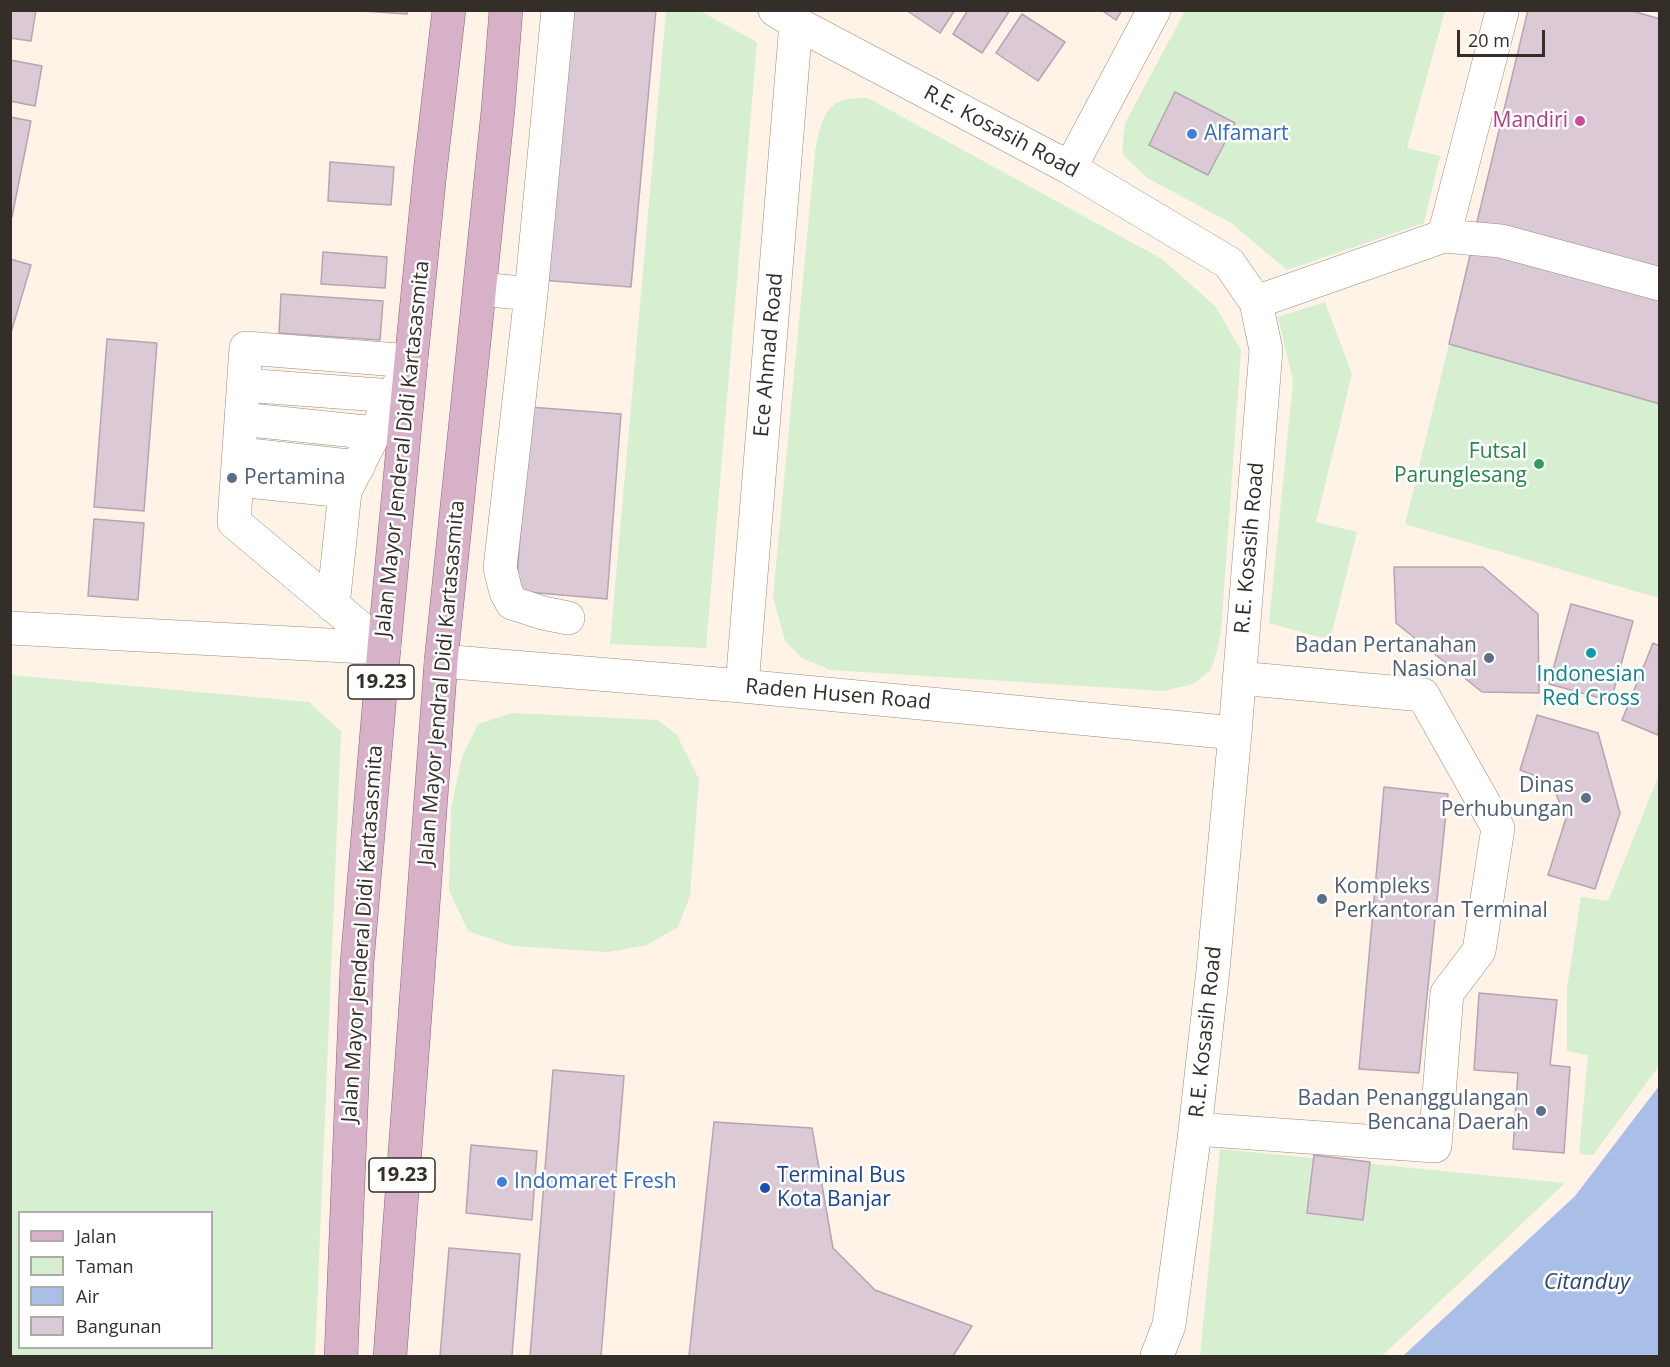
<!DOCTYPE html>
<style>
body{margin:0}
#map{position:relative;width:1670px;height:1367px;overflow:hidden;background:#fef3e6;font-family:"Open Sans",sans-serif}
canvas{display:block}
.frame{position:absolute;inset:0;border:12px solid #332e28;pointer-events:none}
.legend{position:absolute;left:18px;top:1211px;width:195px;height:138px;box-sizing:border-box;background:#fff;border:2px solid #adaba9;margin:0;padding:8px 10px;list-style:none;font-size:18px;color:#332e28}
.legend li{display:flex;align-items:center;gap:12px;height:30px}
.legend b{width:30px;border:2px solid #adaba9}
.scale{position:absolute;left:1457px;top:30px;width:88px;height:27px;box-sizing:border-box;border:3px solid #332e28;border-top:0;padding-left:8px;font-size:18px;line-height:21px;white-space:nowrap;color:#332e28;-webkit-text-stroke:4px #fff;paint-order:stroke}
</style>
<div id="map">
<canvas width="1670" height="1367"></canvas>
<div class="frame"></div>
<ul class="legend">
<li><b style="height:8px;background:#d7b1c7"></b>Jalan</li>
<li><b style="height:16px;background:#d6efd0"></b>Taman</li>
<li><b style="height:16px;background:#a9bfe7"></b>Air</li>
<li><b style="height:16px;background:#dcc9d6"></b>Bangunan</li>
</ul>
<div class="scale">20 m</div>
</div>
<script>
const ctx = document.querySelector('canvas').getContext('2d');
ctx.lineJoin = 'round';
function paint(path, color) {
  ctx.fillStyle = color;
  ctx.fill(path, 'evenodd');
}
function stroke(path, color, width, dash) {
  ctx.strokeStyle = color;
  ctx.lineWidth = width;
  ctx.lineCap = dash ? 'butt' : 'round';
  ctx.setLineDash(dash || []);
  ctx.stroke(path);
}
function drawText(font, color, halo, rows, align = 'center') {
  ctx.font = font + ' "Open Sans",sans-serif';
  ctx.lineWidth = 5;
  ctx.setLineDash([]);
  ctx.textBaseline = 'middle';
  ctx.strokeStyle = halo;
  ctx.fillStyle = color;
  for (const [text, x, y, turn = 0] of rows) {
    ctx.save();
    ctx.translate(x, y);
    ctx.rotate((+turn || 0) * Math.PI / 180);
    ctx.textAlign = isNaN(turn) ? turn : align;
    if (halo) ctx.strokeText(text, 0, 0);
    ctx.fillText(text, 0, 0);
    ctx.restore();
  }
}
const green = new Path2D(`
 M 666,11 L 700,11 L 757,42 L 706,648 L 610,644 Z
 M 1185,11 L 1445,11 L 1407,148 L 1440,156 L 1424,223 L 1287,270 L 1231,223 L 1147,178 L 1122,154 L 1125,123 Z
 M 868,98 L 1162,259 L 1215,306 L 1241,350 L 1221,632 L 1217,651 L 1211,670 L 1193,684 L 1163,691 L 830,670 L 802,658 L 785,641 L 773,597 L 815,152 C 819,133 822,105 844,100 C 852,98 860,98 868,98 Z
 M 1325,302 L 1352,374 L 1316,522 L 1357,532 L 1330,640 L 1269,623 L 1293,381 L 1278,317 Z
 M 1449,344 L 1659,404 L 1659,598 L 1405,524 Z
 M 11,675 L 309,702 L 341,731 L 315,1356 L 11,1356 ZM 20,1212 L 212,1212 L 212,1348 L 20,1348 Z
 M 512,713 L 658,720 L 677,735 L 699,779 L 690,896 L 678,927 L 647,945 L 608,952 L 513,946 L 468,931 L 449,890 L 451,809 L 462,757 L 478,724 Z
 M 1659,775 L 1659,1066 L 1593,1155 L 1579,1154 L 1588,1055 L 1567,1051 L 1567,988 L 1581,897 L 1608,901 Z
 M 1220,1149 L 1565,1183 L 1382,1356 L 1200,1356 Z`);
const water = new Path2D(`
 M 1659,1086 L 1659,1356 L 1403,1356 L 1575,1196 Z`);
const building = new Path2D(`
 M 10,10 L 36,10 L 31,41 L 10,38 Z
 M 347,10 L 407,10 L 407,14 Z
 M 564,10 L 656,10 L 631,287 L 540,280 Z
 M 906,10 L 955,10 L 940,33 Z
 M 968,10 L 1010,10 L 982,53 L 953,34 Z
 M 1101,10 L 1122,10 L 1116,20 Z
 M 1528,10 L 1629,10 L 1660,19 L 1660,271 L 1477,222 Z
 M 1022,14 L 1065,42 L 1038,81 L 996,53 Z
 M 10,60 L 42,66 L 35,106 L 10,101 Z
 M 1175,92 L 1235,123 L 1208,175 L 1149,145 Z
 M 10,117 L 31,121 L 12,217 L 10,217 Z
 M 330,162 L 394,167 L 391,205 L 328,201 Z
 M 1472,247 L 1660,300 L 1660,404 L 1449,344 Z
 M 323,252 L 387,257 L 385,288 L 321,284 Z
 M 10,259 L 31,265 L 10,336 Z
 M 281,294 L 383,301 L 380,340 L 279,333 Z
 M 107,339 L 157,343 L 144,511 L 94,507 Z
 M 530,407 L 621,414 L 607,599 L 516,591 Z
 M 94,519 L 144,523 L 138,600 L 88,596 Z
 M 1394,567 L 1483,567 L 1538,614 L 1539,693 L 1482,692 L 1396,623 Z
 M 1571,604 L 1633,621 L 1611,701 L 1549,684 Z
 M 1653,643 L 1660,646 L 1658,735 L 1622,720 Z
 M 1537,715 L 1598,733 L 1620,813 L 1595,889 L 1548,875 L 1566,818 L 1551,782 L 1520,770 Z
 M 1384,787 L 1448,794 L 1419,1073 L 1359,1069 Z
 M 1479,993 L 1557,1000 L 1550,1065 L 1570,1067 L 1564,1153 L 1513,1149 L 1518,1073 L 1474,1070 Z
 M 553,1070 L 624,1076 L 601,1356 L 530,1356 Z
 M 714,1122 L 812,1128 L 833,1248 L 875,1290 L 972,1326 L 953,1356 L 689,1356 Z
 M 471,1145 L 537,1151 L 532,1220 L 466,1213 Z
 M 1314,1155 L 1370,1162 L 1363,1220 L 1307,1213 Z
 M 449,1248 L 520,1254 L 512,1356 L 440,1356 Z`);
const minor = new Path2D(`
 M 558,10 L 531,294 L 500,568 L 506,592 L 512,603 L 543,613 L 568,618
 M 775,10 L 796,23 L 1070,168 L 1229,263 L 1256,302 L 1266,350 L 1235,733 L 1213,970 L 1194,1139 L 1169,1325 L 1157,1356
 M 1070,168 L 1154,10
 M 1444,236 L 1502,12
 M 480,289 L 531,294
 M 1256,302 L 1444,236 L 1501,241 L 1660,284
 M 243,385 L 393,396
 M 241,419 L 375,433
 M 240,454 L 358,467
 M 237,480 L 345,491 L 411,361 L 246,348 C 242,406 238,464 234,522 L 384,648
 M 333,606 L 345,491
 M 10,628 L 384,648
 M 441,661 L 742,686 L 1235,733
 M 742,686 L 796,23
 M 1195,1129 L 1435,1146 L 1447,993 L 1479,951 L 1498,828 L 1423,695 L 1239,678`);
const major = new Path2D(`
 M 341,1356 L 357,963 L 384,648 L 411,361 L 430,172 L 449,10
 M 390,1356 L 441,661 L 498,110 L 506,10`);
const markers = [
 [1580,121,6,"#d1479c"],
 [1192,134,6,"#3f7fe0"],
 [1539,464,6,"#2e9e5b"],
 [232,478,6,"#5c6f8a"],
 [1591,653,6,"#0f9aa8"],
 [1489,658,6,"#5c6f8a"],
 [1586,798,6,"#5c6f8a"],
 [1322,899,6,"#5c6f8a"],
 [1541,1111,6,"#5c6f8a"],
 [502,1182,6,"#3f7fe0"],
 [765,1188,6,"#1a4fb4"]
];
const shields = [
 [381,682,66],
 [402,1175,66]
];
const shieldNames = [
 ["19.23",381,682],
 ["19.23",402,1175]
];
const hotelNames = [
 ["Mandiri",1568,121]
];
const streetNames = [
 ["R.E. Kosasih Road",1001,132,28],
 ["Ece Ahmad Road",769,355,-85],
 ["Jalan Mayor Jenderal Didi Kartasasmita",403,449,-84],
 ["R.E. Kosasih Road",1250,548,-85],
 ["Jalan Mayor Jendral Didi Kartasasmita",442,683,-85],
 ["Raden Husen Road",838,695,5],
 ["Jalan Mayor Jenderal Didi Kartasasmita",363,934,-86],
 ["R.E. Kosasih Road",1206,1032,-84]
];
const shopNames = [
 ["Alfamart",1204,134],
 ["Indomaret Fresh",514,1182]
];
const leisureNames = [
 ["Futsal",1527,452],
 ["Parunglesang",1527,476]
];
const serviceNames = [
 ["Pertamina",244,478,"left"],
 ["Badan Pertanahan",1477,646],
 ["Nasional",1477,670],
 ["Dinas",1574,786],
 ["Perhubungan",1574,810],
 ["Kompleks",1334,887,"left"],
 ["Perkantoran Terminal",1334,911,"left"],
 ["Badan Penanggulangan",1529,1099],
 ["Bencana Daerah",1529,1123]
];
const cultureNames = [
 ["Indonesian",1591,675],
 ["Red Cross",1591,699]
];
const transitNames = [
 ["Terminal Bus",777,1176],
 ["Kota Banjar",777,1200]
];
const waterNames = [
 ["Citanduy",1587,1283]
];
paint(green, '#d6efd0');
paint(water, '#a9bfe7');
paint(building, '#dcc9d6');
stroke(building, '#b6a4b0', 1.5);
stroke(minor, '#978b7c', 34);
stroke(major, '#8c6177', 34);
stroke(minor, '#fff', 33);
stroke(major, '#d7b1c7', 33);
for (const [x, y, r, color] of markers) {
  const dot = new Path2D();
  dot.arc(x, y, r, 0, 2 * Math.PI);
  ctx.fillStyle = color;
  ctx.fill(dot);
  stroke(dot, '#fff', 2);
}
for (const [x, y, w] of shields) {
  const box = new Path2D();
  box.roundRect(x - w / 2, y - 17, w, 34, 4.5);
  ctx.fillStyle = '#fff';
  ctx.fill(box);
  stroke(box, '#332e28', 1.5);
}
drawText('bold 20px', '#332e28', null, shieldNames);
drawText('21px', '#b23c85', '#fff', hotelNames, 'right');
drawText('21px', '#332e28', '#fff', streetNames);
drawText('21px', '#366cbe', '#fff', shopNames, 'left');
drawText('21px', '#27864d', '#fff', leisureNames, 'right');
drawText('21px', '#4e5e75', '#fff', serviceNames, 'right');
drawText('21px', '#0d838f', '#fff', cultureNames);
drawText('21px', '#164399', '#fff', transitNames, 'left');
drawText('italic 22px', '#2a4577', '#fff', waterNames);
</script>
